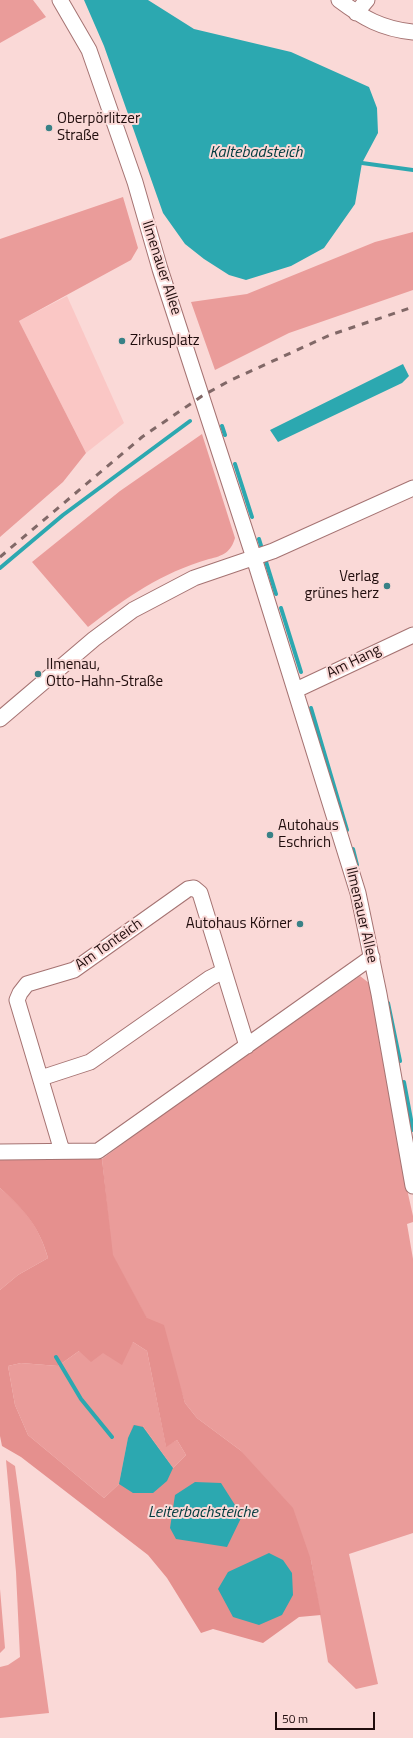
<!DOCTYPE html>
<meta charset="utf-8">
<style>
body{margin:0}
#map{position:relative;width:413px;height:1738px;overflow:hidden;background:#fad9d7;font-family:"Titillium Web",sans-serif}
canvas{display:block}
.scale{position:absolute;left:275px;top:1712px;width:100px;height:18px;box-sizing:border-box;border:2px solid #200d0d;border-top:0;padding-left:5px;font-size:12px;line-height:14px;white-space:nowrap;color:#200d0d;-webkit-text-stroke:3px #fad9d7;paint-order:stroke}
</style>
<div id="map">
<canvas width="413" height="1738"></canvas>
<div class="scale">50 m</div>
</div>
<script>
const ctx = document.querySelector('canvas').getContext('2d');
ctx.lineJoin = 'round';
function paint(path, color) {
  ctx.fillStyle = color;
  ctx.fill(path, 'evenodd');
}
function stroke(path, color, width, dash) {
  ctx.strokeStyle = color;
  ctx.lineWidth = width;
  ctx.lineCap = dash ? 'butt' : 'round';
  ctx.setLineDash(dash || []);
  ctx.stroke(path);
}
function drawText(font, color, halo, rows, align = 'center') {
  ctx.font = font + ' "Titillium Web",sans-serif';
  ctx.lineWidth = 4;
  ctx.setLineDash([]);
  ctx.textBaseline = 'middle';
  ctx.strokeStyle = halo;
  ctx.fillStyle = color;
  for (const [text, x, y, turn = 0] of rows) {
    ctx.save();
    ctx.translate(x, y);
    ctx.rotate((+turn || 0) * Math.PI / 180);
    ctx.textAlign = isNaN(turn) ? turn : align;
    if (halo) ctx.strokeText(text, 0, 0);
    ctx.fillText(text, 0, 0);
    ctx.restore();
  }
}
const built = new Path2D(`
 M 67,296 L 124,423 L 86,453 L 19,321 Z`);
const green = new Path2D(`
 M 0,0 L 33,0 L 46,17 L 0,43 Z
 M 123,197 L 138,248 L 131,260 L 19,321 L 86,453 L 63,482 L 0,537 L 0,239 Z
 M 413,232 L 413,290 L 289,333 L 215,370 L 191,302 L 247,294 L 375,242 Z
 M 202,434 L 235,538 C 231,552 223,556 209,559 C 161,573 127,597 88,627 L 32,562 L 120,491 Z
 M 360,976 L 369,983 L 400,1158 L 413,1216 L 413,1222 L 407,1224 L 413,1259 L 413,1533 L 349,1554 L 378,1684 L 356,1689 L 328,1662 L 311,1560 L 240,1450 L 197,1418 L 185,1403 L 174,1368 L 112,1255 L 102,1159 L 212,1078 Z
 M 0,1188 C 25,1210 39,1226 48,1258 L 18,1275 L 0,1290 Z
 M 133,1342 L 147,1351 L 166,1446 L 177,1440 L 186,1455 L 173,1468 L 143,1426 L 128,1439 L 119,1484 L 104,1498 L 28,1435 L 15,1405 L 8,1366 L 21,1363 L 58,1366 L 79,1351 L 103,1353 Z
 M 6,1460 L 15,1466 L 49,1713 L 0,1718 L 0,1667 L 8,1665 L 20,1657 L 16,1572 Z
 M 0,1589 L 5,1648 L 0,1653 Z`);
const forest = new Path2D(`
 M 0,1158 L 102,1159 L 113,1255 L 147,1318 L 164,1325 L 185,1403 L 197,1418 L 240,1450 L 293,1508 L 311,1560 L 321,1615 L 299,1617 L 263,1643 L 213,1629 L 201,1633 L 167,1578 L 148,1555 L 21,1457 L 2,1446 L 0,1436 L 0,1290 L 18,1275 L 48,1258 C 39,1226 24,1210 0,1188 ZM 133,1342 L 147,1351 L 166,1447 L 177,1440 L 186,1455 L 173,1468 L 143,1426 L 133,1425 L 128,1439 L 119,1484 L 104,1498 L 28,1435 L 15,1405 L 8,1366 L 21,1363 L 58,1366 L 79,1351 L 91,1362 L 103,1353 L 122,1365 Z`);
const water = new Path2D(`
 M 84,0 L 148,0 L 194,29 L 291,52 L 369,87 L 377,108 L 378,133 L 362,163 L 355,204 L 324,248 L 291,266 L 246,280 L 229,275 L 204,259 L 185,244 L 163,213 L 104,46 Z
 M 403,364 L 409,376 L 402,383 L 278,442 L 270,430 Z
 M 134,1425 L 143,1427 L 173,1468 L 167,1481 L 153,1493 L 133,1493 L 119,1484 L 128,1438 Z
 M 195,1482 L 221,1483 L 242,1516 L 227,1547 L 176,1539 L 170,1528 L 175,1495 Z
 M 269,1553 L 283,1560 L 292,1573 L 293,1595 L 282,1615 L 259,1625 L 233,1617 L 218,1589 L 228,1572 Z`);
const stream = new Path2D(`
 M 362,163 L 413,170
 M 222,426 L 225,435
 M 235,464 L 252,517
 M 259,539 L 276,594
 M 0,568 L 63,515 L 190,421
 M 281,608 L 301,672
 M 311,708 L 347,830
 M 353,849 L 357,865
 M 388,1003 L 400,1061
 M 404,1082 L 413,1130
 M 56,1357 L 81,1399 L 112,1437`);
const minor = new Path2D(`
 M 60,0 L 89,50 L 135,182 L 160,269 L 254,558 L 358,893 L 379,994 L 413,1186
 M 339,0 C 363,18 382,29 413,32
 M 356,13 L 367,0
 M 296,690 L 413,635
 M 0,719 L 94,639 L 133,610 L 194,578 L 273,551 L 413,488
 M 41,1078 L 90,1062 L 210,978 L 224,971
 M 62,1151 L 17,1000 L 20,993 L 27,984 L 74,970 L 188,889 L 194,888 L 200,893 L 247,1046
 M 0,1152 L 98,1151 L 372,957`);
const rail = new Path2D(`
 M 0,557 L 142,437 L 202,396 L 229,381 L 330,335 L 413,307`);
const markers = [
 [49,128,4,"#388186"],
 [122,341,4,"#388186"],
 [387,586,4,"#388186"],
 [38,674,4,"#388186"],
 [270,835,4,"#388186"],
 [300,924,4,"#388186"]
];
const poiNames = [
 ["Oberpörlitzer",57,119],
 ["Straße",57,136],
 ["Zirkusplatz",130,341],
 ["Verlag",379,577,"right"],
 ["grünes herz",379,594,"right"],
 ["Ilmenau,",46,665],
 ["Otto-Hahn-Straße",46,682],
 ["Autohaus",278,826],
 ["Eschrich",278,843],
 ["Autohaus Körner",292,924,"right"]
];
const streetNames = [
 ["Ilmenauer Allee",161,268,72],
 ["Am Hang",354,662,-26],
 ["Ilmenauer Allee",361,915,77],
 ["Am Tonteich",109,945,-35]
];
const waterNames = [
 ["Kaltebadsteich",256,153],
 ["Leiterbachsteiche",203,1513]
];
paint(built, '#fac7c5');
paint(green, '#ea9c9a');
paint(forest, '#e5908e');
paint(water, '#2ca8b0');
stroke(stream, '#2ca8b0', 4);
stroke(minor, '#a57372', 17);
stroke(minor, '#fff', 15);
stroke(rail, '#816867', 3, [7, 7]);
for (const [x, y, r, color] of markers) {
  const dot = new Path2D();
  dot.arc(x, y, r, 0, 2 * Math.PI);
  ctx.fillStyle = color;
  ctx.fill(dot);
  stroke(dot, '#fad9d7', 1.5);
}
drawText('15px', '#200d0d', '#fad9d7', poiNames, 'left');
drawText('15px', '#200d0d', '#fad9d7', streetNames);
drawText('italic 16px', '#003a3d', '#fad9d7', waterNames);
</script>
